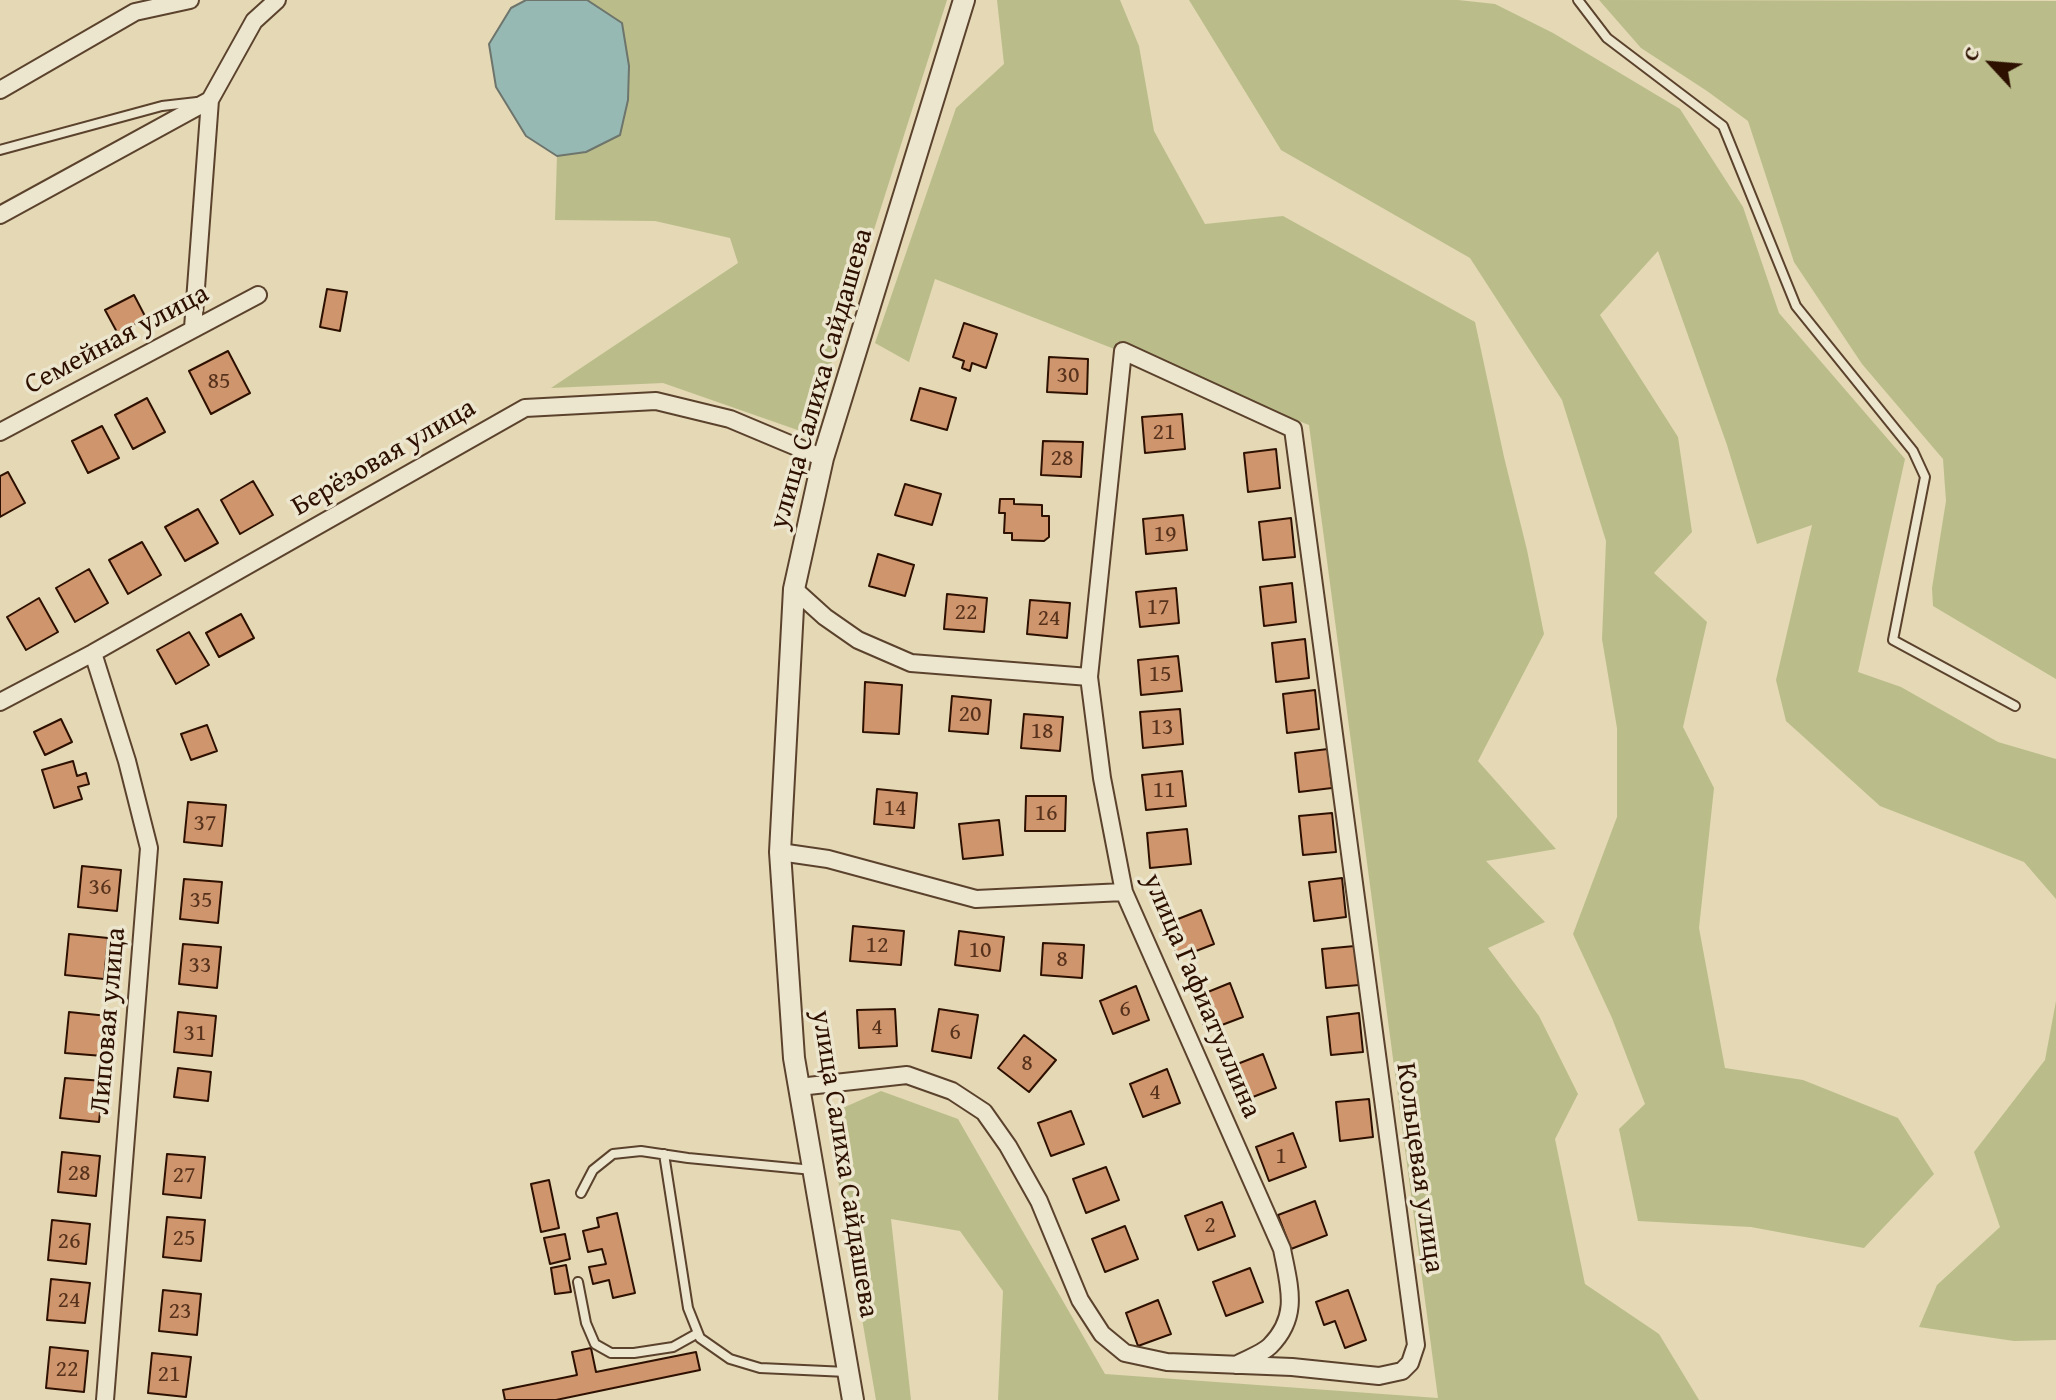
<!DOCTYPE html>
<meta charset="utf-8">
<style>
body{margin:0}
#map{position:relative;width:2056px;height:1400px;overflow:hidden;background:#e4d8b5;font-family:"Gentium Book Plus",serif}
canvas{display:block}
.north{position:absolute;left:1952px;top:24px;width:80px;height:80px;-webkit-text-stroke:6px #ede6cf;paint-order:stroke;rotate:296deg;font-size:22px;font-weight:700;line-height:32px;text-align:center;color:#2d1000}
.north::after{content:'';display:block;margin:auto;width:28px;height:36px;background:#2d1000;clip-path:polygon(50% 0,100% 100%,50% 72%,0 100%)}
</style>
<div id="map">
<canvas width="2056" height="1400"></canvas>
<div class="north">С</div>
</div>
<script>
const ctx = document.querySelector('canvas').getContext('2d');
ctx.lineJoin = 'round';
function paint(path, color) {
  ctx.fillStyle = color;
  ctx.fill(path, 'evenodd');
}
function stroke(path, color, width, dash) {
  ctx.strokeStyle = color;
  ctx.lineWidth = width;
  ctx.lineCap = dash ? 'butt' : 'round';
  ctx.setLineDash(dash || []);
  ctx.stroke(path);
}
function drawText(font, color, halo, rows, align = 'center') {
  ctx.font = font + ' "Gentium Book Plus",serif';
  ctx.lineWidth = 7;
  ctx.setLineDash([]);
  ctx.textBaseline = 'middle';
  ctx.strokeStyle = halo;
  ctx.fillStyle = color;
  for (const [text, x, y, turn = 0] of rows) {
    ctx.save();
    ctx.translate(x, y);
    ctx.rotate((+turn || 0) * Math.PI / 180);
    ctx.textAlign = isNaN(turn) ? turn : align;
    if (halo) ctx.strokeText(text, 0, 0);
    ctx.fillText(text, 0, 0);
    ctx.restore();
  }
}
const green = new Path2D(`
 M 587,0 L 947,0 L 809,434 L 663,383 L 551,388 L 738,263 L 730,238 L 655,221 L 555,220 L 557,156 L 586,152 L 622,23 Z
 M 997,0 L 1120,0 L 1139,46 L 1154,131 L 1205,224 L 1283,216 L 1475,322 L 1504,457 L 1527,550 L 1544,634 L 1478,761 L 1556,849 L 1486,861 L 1545,922 L 1488,948 L 1539,1016 L 1578,1094 L 1555,1139 L 1585,1284 L 1659,1334 L 1699,1400 L 998,1400 L 1003,1291 L 960,1231 L 891,1219 L 911,1400 L 876,1400 L 827,1115 L 881,1091 L 958,1119 L 1105,1374 L 1438,1398 L 1309,425 L 935,279 L 909,362 L 875,343 L 956,108 L 1004,64 Z
 M 1189,0 L 1458,0 L 1495,4 L 1553,33 L 1680,109 L 1743,207 L 1779,313 L 1905,459 L 1858,672 L 1901,687 L 1998,742 L 2056,759 L 2056,899 L 2024,862 L 1880,806 L 1786,721 L 1776,680 L 1812,525 L 1757,544 L 1727,445 L 1658,251 L 1600,315 L 1678,437 L 1692,532 L 1654,573 L 1707,622 L 1683,727 L 1714,788 L 1699,928 L 1725,1068 L 1803,1080 L 1898,1118 L 1934,1174 L 1864,1248 L 1751,1227 L 1638,1221 L 1619,1129 L 1645,1104 L 1612,1018 L 1573,934 L 1617,817 L 1617,728 L 1602,639 L 1606,541 L 1562,400 L 1470,258 L 1281,150 Z
 M 1599,0 L 2056,1 L 2056,679 L 1933,606 L 1932,588 L 1946,501 L 1943,459 L 1862,364 L 1794,262 L 1748,121 L 1707,91 L 1641,48 Z
 M 2056,1001 L 2056,1340 L 2014,1341 L 1919,1327 L 1937,1285 L 2000,1227 L 1974,1152 L 2045,1060 Z`);
const water = new Path2D(`
 M 526,0 L 587,0 L 622,23 L 629,66 L 628,100 L 620,135 L 586,152 L 557,156 L 526,136 L 496,87 L 489,44 L 511,8 Z`);
const building = new Path2D(`
 M 327,289 L 347,292 L 340,331 L 320,327 Z
 M 134,295 L 146,318 L 118,334 L 105,310 Z
 M 964,323 L 997,334 L 986,368 L 972,363 L 970,371 L 962,368 L 964,361 L 953,357 Z
 M 228,351 L 250,393 L 211,414 L 189,371 Z
 M 1049,357 L 1088,359 L 1087,394 L 1047,392 Z
 M 920,388 L 956,398 L 947,430 L 911,420 Z
 M 147,398 L 165,432 L 133,449 L 115,415 Z
 M 1182,414 L 1185,449 L 1145,453 L 1142,417 Z
 M 102,426 L 119,458 L 88,473 L 72,441 Z
 M 1043,441 L 1083,442 L 1081,477 L 1041,475 Z
 M 1276,449 L 1280,488 L 1248,492 L 1244,453 Z
 M 8,472 L 25,503 L 0,517 L 0,476 Z
 M 253,481 L 273,515 L 240,534 L 221,500 Z
 M 905,484 L 941,494 L 932,525 L 895,515 Z
 M 1000,499 L 1014,499 L 1014,504 L 1042,505 L 1042,516 L 1049,516 L 1049,537 L 1044,541 L 1012,540 L 1012,533 L 1004,533 L 1005,513 L 999,513 Z
 M 198,509 L 218,543 L 185,561 L 165,527 Z
 M 1183,515 L 1187,550 L 1146,554 L 1143,519 Z
 M 1291,518 L 1295,557 L 1263,560 L 1259,522 Z
 M 142,542 L 161,575 L 128,594 L 109,560 Z
 M 878,554 L 914,565 L 905,596 L 869,586 Z
 M 89,569 L 108,603 L 75,622 L 56,588 Z
 M 1292,583 L 1296,622 L 1264,626 L 1260,587 Z
 M 1176,588 L 1179,623 L 1140,627 L 1136,592 Z
 M 947,594 L 987,598 L 984,632 L 944,629 Z
 M 39,598 L 58,632 L 26,650 L 7,617 Z
 M 1030,600 L 1070,603 L 1067,638 L 1027,634 Z
 M 241,614 L 254,638 L 219,657 L 206,633 Z
 M 189,632 L 209,665 L 176,684 L 157,650 Z
 M 1305,639 L 1309,678 L 1276,682 L 1272,643 Z
 M 1178,656 L 1182,691 L 1141,695 L 1138,660 Z
 M 865,682 L 902,685 L 899,734 L 863,732 Z
 M 1315,690 L 1319,729 L 1287,733 L 1283,694 Z
 M 952,696 L 991,700 L 988,734 L 949,731 Z
 M 1180,709 L 1183,744 L 1143,748 L 1140,712 Z
 M 1024,714 L 1063,717 L 1060,751 L 1021,748 Z
 M 61,719 L 72,742 L 45,755 L 34,732 Z
 M 207,725 L 217,751 L 191,760 L 181,734 Z
 M 1328,749 L 1332,788 L 1299,792 L 1295,753 Z
 M 73,761 L 77,776 L 86,773 L 89,784 L 78,787 L 82,799 L 54,808 L 42,770 Z
 M 1182,771 L 1186,806 L 1146,810 L 1142,775 Z
 M 877,789 L 917,793 L 914,828 L 874,824 Z
 M 1026,796 L 1066,796 L 1065,831 L 1025,831 Z
 M 188,802 L 226,805 L 222,846 L 184,842 Z
 M 1332,813 L 1336,852 L 1303,855 L 1299,816 Z
 M 999,820 L 1003,855 L 963,859 L 959,824 Z
 M 1187,829 L 1191,864 L 1150,868 L 1147,833 Z
 M 82,866 L 121,870 L 117,911 L 78,907 Z
 M 1342,878 L 1346,917 L 1314,921 L 1309,882 Z
 M 184,879 L 222,882 L 218,923 L 180,919 Z
 M 1201,910 L 1214,944 L 1178,958 L 1165,924 Z
 M 853,926 L 904,931 L 901,965 L 850,961 Z
 M 959,931 L 1004,937 L 1000,971 L 955,965 Z
 M 69,934 L 108,938 L 104,979 L 65,975 Z
 M 1043,943 L 1084,945 L 1082,978 L 1041,975 Z
 M 183,944 L 221,947 L 217,988 L 179,984 Z
 M 1355,946 L 1359,985 L 1326,988 L 1322,949 Z
 M 1230,983 L 1243,1017 L 1206,1031 L 1193,998 Z
 M 1136,986 L 1149,1020 L 1113,1034 L 1100,1001 Z
 M 895,1009 L 897,1046 L 859,1048 L 857,1010 Z
 M 939,1009 L 978,1015 L 971,1058 L 932,1051 Z
 M 69,1012 L 108,1016 L 103,1056 L 65,1053 Z
 M 178,1012 L 216,1016 L 212,1056 L 174,1052 Z
 M 1359,1013 L 1363,1052 L 1331,1055 L 1327,1017 Z
 M 1024,1035 L 1056,1060 L 1029,1092 L 998,1068 Z
 M 1263,1054 L 1276,1088 L 1240,1102 L 1227,1068 Z
 M 178,1068 L 211,1072 L 208,1101 L 174,1097 Z
 M 1167,1069 L 1180,1103 L 1143,1117 L 1130,1084 Z
 M 65,1078 L 103,1081 L 99,1122 L 60,1118 Z
 M 1369,1099 L 1373,1137 L 1340,1141 L 1336,1102 Z
 M 1071,1111 L 1084,1144 L 1051,1156 L 1038,1123 Z
 M 1293,1133 L 1306,1167 L 1269,1181 L 1256,1147 Z
 M 62,1152 L 100,1156 L 96,1196 L 58,1192 Z
 M 167,1154 L 205,1157 L 201,1198 L 163,1194 Z
 M 1106,1167 L 1119,1200 L 1086,1213 L 1073,1179 Z
 M 549,1180 L 559,1228 L 541,1232 L 531,1184 Z
 M 1315,1201 L 1327,1235 L 1291,1249 L 1278,1215 Z
 M 1222,1202 L 1235,1236 L 1198,1250 L 1185,1216 Z
 M 617,1213 L 635,1293 L 613,1298 L 609,1280 L 593,1284 L 589,1267 L 606,1264 L 602,1249 L 588,1252 L 583,1231 L 599,1227 L 597,1218 Z
 M 167,1217 L 205,1220 L 201,1261 L 163,1257 Z
 M 52,1220 L 90,1224 L 86,1264 L 48,1260 Z
 M 1125,1226 L 1138,1259 L 1105,1272 L 1092,1239 Z
 M 565,1234 L 570,1259 L 550,1264 L 544,1238 Z
 M 566,1265 L 571,1292 L 555,1294 L 551,1268 Z
 M 1250,1268 L 1263,1302 L 1226,1316 L 1213,1282 Z
 M 51,1279 L 90,1283 L 85,1323 L 47,1320 Z
 M 163,1290 L 201,1294 L 197,1335 L 159,1331 Z
 M 1348,1290 L 1366,1340 L 1345,1348 L 1335,1321 L 1324,1325 L 1316,1302 Z
 M 1158,1300 L 1171,1334 L 1138,1346 L 1126,1313 Z
 M 50,1347 L 88,1351 L 84,1392 L 46,1388 Z
 M 591,1348 L 596,1372 L 696,1352 L 700,1370 L 556,1400 L 505,1400 L 503,1390 L 577,1375 L 572,1352 Z
 M 152,1353 L 191,1357 L 186,1397 L 148,1393 Z`);
const service = new Path2D(`
 M 1578,0 L 1607,38 L 1723,126 L 1796,306 L 1913,451 L 1925,477 L 1893,640 L 2015,706
 M 0,150 L 162,106 L 197,102
 M 664,1154 L 688,1308 L 700,1338 L 730,1359 L 760,1368 L 847,1372
 M 581,1193 L 593,1170 L 613,1154 L 641,1151 L 688,1158 L 813,1170
 M 578,1282 L 586,1323 L 595,1344 L 611,1353 L 634,1353 L 673,1347 L 698,1333`);
const minor = new Path2D(`
 M 0,90 L 135,12 L 190,0
 M 0,215 L 210,100
 M 193,328 L 210,100 L 254,21 L 277,0
 M 0,432 L 258,295
 M 794,589 L 825,617 L 858,640 L 911,663 L 1089,677
 M 93,653 L 127,761 L 149,848 L 105,1400
 M 0,702 L 93,653 L 525,408 L 656,401 L 730,419 L 823,458
 M 780,852 L 828,859 L 976,899 L 1124,892
 M 799,1087 L 907,1075 L 952,1091 L 984,1112 L 1008,1146 L 1039,1201 L 1080,1300 L 1102,1334 L 1125,1353 L 1167,1362 L 1292,1367 L 1379,1376 L 1402,1371 L 1410,1363 L 1416,1345 L 1293,429 L 1123,351 L 1089,677 L 1102,778 L 1124,892 L 1282,1249 C 1289,1286 1300,1316 1270,1346 C 1262,1354 1246,1359 1236,1365`);
const tertiary = new Path2D(`
 M 853,1400 L 794,1058 L 780,852 L 794,589 L 823,458 L 964,0`);
const numberNames = [
 ["30",1068,376],
 ["85",219,382],
 ["21",1164,433],
 ["28",1062,459],
 ["19",1165,535],
 ["17",1158,608],
 ["22",966,613],
 ["24",1049,619],
 ["15",1160,675],
 ["20",970,715],
 ["13",1162,728],
 ["18",1042,732],
 ["11",1164,791],
 ["14",895,809],
 ["16",1046,814],
 ["37",205,824],
 ["36",100,888],
 ["35",201,901],
 ["12",877,946],
 ["10",980,951],
 ["8",1062,960],
 ["33",200,966],
 ["6",1125,1010],
 ["4",877,1028],
 ["6",955,1033],
 ["31",195,1034],
 ["8",1027,1064],
 ["4",1155,1093],
 ["1",1281,1157],
 ["28",79,1174],
 ["27",184,1176],
 ["2",1210,1226],
 ["25",184,1239],
 ["26",69,1242],
 ["24",69,1301],
 ["23",180,1312],
 ["22",67,1370],
 ["21",169,1375]
];
const streetNames = [
 ["Семейная улица",117,340,-28],
 ["улица Салиха Сайдашева",822,379,-74],
 ["Берёзовая улица",384,458,-30],
 ["улица Гафиатуллина",1201,996,67],
 ["Липовая улица",109,1021,-85],
 ["улица Салиха Сайдашева",844,1164,81],
 ["Кольцевая улица",1419,1168,82]
];
paint(green, '#babd8a');
paint(water, '#97b9b4');
stroke(water, '#6d756c', 2);
paint(building, '#cf956d');
stroke(building, '#2d1000', 2);
stroke(service, '#5b422d', 12);
stroke(minor, '#5b422d', 20);
stroke(tertiary, '#5b422d', 24);
stroke(service, '#ede6cf', 8);
stroke(minor, '#ede6cf', 16);
stroke(tertiary, '#ede6cf', 20);
drawText('24px', '#56311b', null, numberNames);
drawText('28px', '#2d1000', '#ede6cf', streetNames);
</script>
